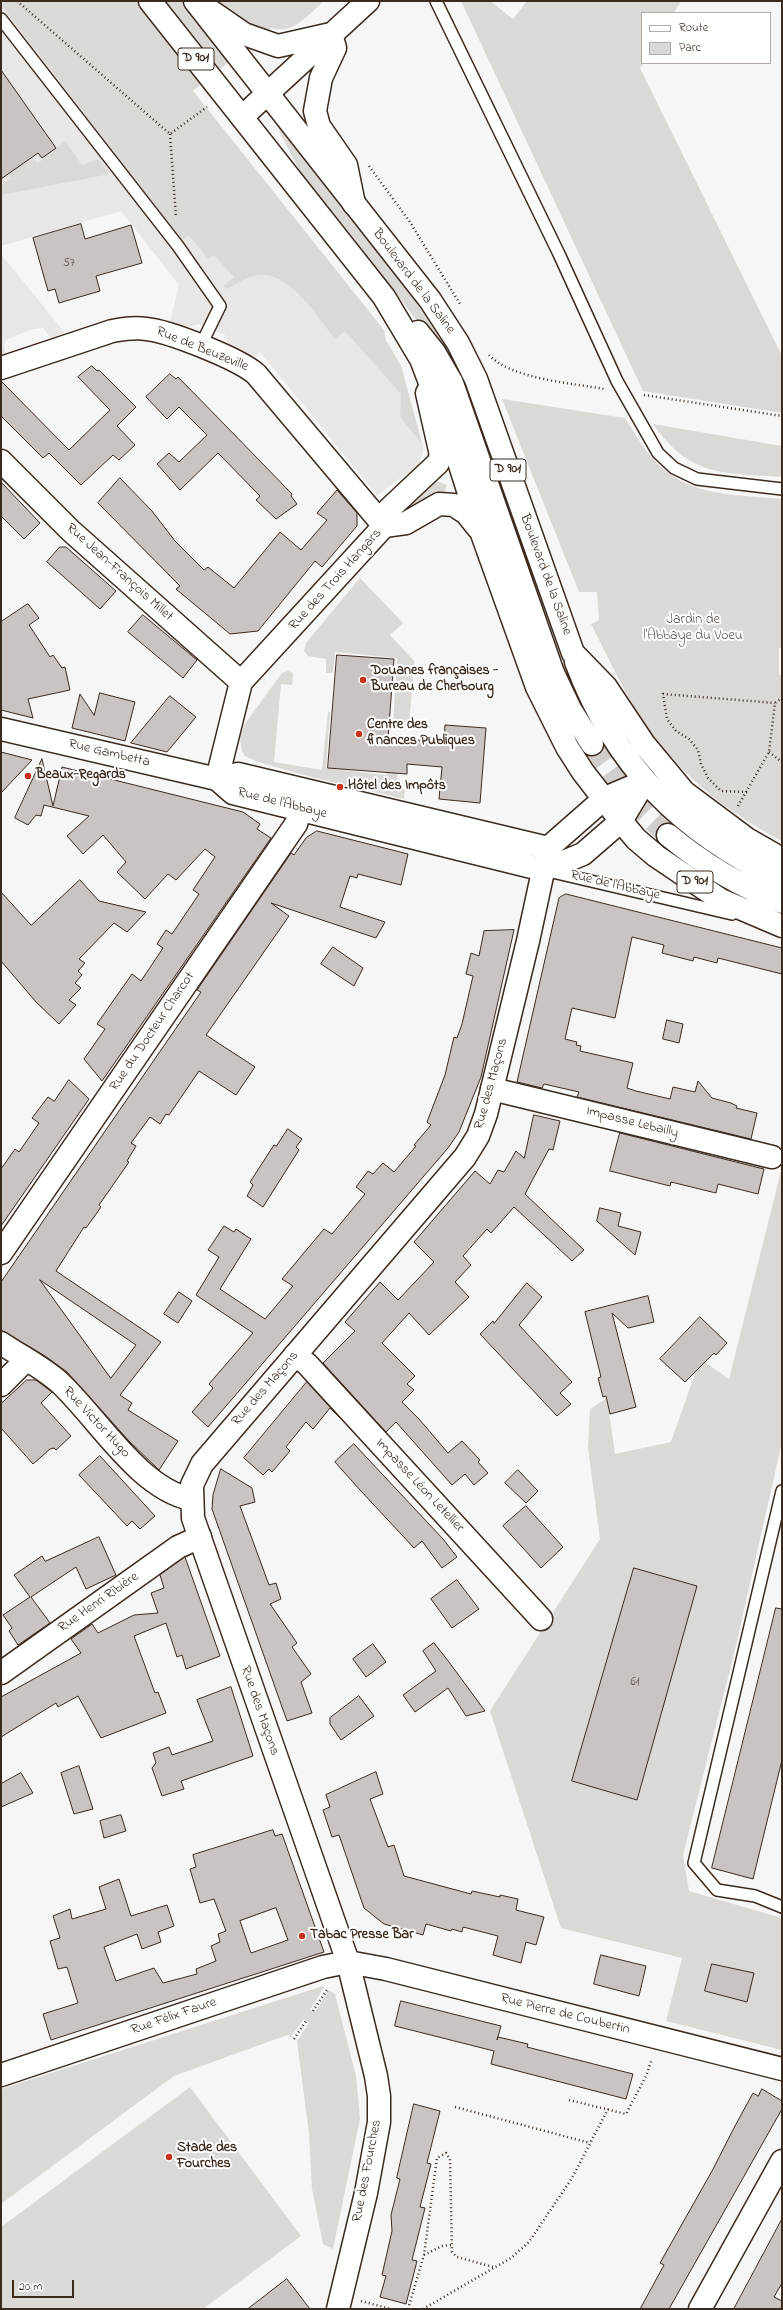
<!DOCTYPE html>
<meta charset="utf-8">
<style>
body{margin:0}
#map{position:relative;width:783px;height:2310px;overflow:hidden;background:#f7f6f6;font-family:"Indie Flower",sans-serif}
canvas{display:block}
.frame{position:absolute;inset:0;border:2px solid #3b2a1e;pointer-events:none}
.legend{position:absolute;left:641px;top:12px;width:130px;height:52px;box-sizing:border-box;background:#fff;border:1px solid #b1aaa5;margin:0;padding:5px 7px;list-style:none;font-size:12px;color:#3b2a1e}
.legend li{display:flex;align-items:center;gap:8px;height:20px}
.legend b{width:20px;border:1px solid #b1aaa5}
.scale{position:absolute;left:12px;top:2280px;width:62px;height:18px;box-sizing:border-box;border:2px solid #3b2a1e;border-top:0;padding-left:5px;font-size:12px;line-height:14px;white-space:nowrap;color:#3b2a1e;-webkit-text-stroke:3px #fff;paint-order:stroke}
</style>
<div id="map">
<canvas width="783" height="2310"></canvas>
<div class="frame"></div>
<ul class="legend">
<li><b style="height:5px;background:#fff"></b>Route</li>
<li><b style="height:11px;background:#dbd9d6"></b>Parc</li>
</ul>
<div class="scale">20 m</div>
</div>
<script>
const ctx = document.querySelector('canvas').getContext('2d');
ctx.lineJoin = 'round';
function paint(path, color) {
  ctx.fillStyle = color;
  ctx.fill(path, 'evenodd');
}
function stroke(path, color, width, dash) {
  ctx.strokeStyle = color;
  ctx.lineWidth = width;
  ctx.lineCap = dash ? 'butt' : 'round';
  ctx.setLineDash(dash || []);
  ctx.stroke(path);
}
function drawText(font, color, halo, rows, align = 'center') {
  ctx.font = font + ' "Indie Flower",sans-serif';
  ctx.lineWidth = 4;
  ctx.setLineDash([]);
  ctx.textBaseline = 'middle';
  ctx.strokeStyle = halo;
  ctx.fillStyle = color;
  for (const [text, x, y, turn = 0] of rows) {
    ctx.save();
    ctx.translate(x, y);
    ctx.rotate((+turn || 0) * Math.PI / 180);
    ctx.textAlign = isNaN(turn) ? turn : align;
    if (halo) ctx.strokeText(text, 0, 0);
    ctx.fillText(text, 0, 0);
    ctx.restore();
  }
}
const built = new Path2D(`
 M 1,1 L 284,262 L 389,344 L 401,366 L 423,445 L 423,453 L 418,466 L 377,495 L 260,352 L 255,357 L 227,344 L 225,335 L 199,324 L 187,328 L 170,322 L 179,285 L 121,211 L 1,246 Z
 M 1,254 L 65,333 L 51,338 L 43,328 L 33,329 L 6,340 L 4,346 L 6,355 L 2,356 Z`);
const green = new Path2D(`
 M 1,1 L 324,1 C 308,15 293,35 271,28 L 193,91 L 384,330 L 386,341 L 401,366 L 422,444 L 400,417 L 401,394 L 345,331 L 335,339 C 318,317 289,270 257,275 C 246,277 236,284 227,289 L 224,286 L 234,277 L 214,255 L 208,259 L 189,235 L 182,240 L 1,5 Z
 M 461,1 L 490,1 L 513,19 L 527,1 L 681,1 L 674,13 L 642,13 L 644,63 L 640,68 L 782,356 L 782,413 L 643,391 Z
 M 280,128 L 400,279 L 443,341 L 456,367 L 450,364 L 346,228 L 302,175 L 278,129 Z
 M 65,141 L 82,165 L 98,159 L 110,174 L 1,195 L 1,186 L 11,178 L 8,174 L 32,157 L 38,163 Z
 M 502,399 L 625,418 C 636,435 646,454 661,467 C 693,497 741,495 782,499 L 782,648 L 779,648 L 779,675 L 782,675 L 782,841 C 732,815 688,781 653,736 C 628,702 610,661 591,624 L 599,620 L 597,592 L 579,592 Z
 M 653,424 L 782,446 L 782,477 C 723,473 690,477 653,424 Z
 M 437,481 L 447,485 L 443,497 L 402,517 L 394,511 Z
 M 360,578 L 403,623 L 390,635 L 414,661 L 409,727 L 393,725 L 397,658 L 335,652 L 333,673 L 326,673 L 326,659 L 308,656 L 304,651 L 306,643 Z
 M 288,671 L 293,673 L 292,685 L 281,684 L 274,762 L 322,770 L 328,712 L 330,712 L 326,768 L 385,775 L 398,763 L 397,784 L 405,790 L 404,799 L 315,778 L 258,762 L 245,756 L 242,751 L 240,738 L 244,725 L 282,673 Z
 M 782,1167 L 782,1442 L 735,1650 L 683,1855 L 689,1891 L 782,1918 L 782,2050 L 666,2021 L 682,1958 L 561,1928 L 490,1711 L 600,1539 L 588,1448 L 590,1409 L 607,1398 L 615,1454 L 671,1442 L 700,1359 L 729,1379 Z
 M 323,1986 L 324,1987 L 310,2010 L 315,2012 L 329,1990 L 335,1994 L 356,2076 L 360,2119 L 333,2249 L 323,2244 L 312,2189 L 309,2134 L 297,2041 L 309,2023 L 304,2019 L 291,2037 L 288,2035 L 276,2039 L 174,2076 L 1,2204 L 1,2089 Z
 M 190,2087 L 301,2236 L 203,2309 L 1,2309 L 1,2227 Z`);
const building = new Path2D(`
 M 1,70 L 56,148 L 42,158 L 38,153 L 1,179 Z
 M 81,224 L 85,239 L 131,225 L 142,263 L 96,276 L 100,291 L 59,303 L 55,289 L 48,291 L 33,238 Z
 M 92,366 L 97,371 L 99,370 L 136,407 L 117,426 L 135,445 L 119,460 L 113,455 L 81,485 L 49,453 L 43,458 L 1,416 L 1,381 L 69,450 L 110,410 L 78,377 Z
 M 170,374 L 176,379 L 178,377 L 226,426 L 292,494 L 291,496 L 297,504 L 276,519 L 256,500 L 260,496 L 218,453 L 180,490 L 157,464 L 169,453 L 179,462 L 207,435 L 179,407 L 167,419 L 146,397 Z
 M 120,478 L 152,511 L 175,541 L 204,570 L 208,567 L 234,588 L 280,532 L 301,550 L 327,520 L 317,513 L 337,490 L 357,513 L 357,526 L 322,567 L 315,561 L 258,631 L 230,634 L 176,589 L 180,586 L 98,503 Z
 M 1,482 L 40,523 L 24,539 L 1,516 Z
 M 60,547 L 66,547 L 116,591 L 100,609 L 47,562 Z
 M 28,604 L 39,618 L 29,625 L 50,657 L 53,655 L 62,668 L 65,667 L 70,690 L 28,699 L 33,718 L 1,710 L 1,622 Z
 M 143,615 L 197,660 L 183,678 L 128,632 Z
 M 337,655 L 394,659 L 388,738 L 444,742 L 445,725 L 486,728 L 480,803 L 439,799 L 442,767 L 407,764 L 407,774 L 328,768 Z
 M 100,693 L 135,702 L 125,741 L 72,728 L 80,694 L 94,715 Z
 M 170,696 L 196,717 L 167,752 L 131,743 Z
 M 1,752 L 32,760 L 1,793 Z
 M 42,759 L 53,806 L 62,767 L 243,812 L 260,824 L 257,829 L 271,838 L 102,1081 L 84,1059 L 105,1029 L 97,1024 L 132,974 L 141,981 L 163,948 L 157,944 L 166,930 L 172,934 L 199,894 L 193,890 L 215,857 L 205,849 L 176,880 L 168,874 L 145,899 L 117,872 L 126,862 L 103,835 L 83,854 L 67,836 L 89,816 L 44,805 L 41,816 L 36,815 L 28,825 L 15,818 Z
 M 317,831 L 408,854 L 401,885 L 358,874 L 357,878 L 350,876 L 340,907 L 385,922 L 376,938 L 271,903 L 289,916 L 206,1035 L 255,1067 L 236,1095 L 199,1071 L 169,1115 L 166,1114 L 160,1124 L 150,1117 L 131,1143 L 136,1146 L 127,1161 L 129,1162 L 99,1205 L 101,1207 L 94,1217 L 86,1228 L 84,1227 L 56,1271 L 161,1342 L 120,1395 L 132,1403 L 128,1410 L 178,1441 L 159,1470 L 129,1441 L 67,1372 L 45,1356 L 1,1330 L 1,1282 L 201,992 L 197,990 L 291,853 L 294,855 L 306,838 ZM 40,1280 L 136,1345 L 111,1378 Z
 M 80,880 L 99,901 L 146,912 L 127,932 L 114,923 L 79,959 L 85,963 L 78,971 L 82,975 L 75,983 L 81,988 L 69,1000 L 76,1005 L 59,1024 L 36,1002 L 1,961 L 1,892 L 31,925 Z
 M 566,894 L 782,948 L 782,974 L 718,958 L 717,963 L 694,957 L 693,961 L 662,953 L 664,945 L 632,937 L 615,1018 L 572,1008 L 565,1039 L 577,1042 L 576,1045 L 581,1046 L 580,1051 L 633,1063 L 627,1088 L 636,1091 L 670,1099 L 673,1087 L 695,1092 L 698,1081 L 712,1098 L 731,1103 L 737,1106 L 736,1108 L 757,1113 L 751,1139 L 577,1097 L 579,1092 L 544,1084 L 542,1088 L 517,1082 L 559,898 Z
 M 514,930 L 481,1077 L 459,1132 L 448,1148 L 208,1427 L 192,1412 L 213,1388 L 209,1384 L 253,1333 L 196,1295 L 219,1257 L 208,1250 L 224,1226 L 234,1232 L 236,1229 L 251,1239 L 220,1289 L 265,1319 L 293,1286 L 282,1279 L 324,1229 L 332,1234 L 365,1194 L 356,1187 L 368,1171 L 373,1174 L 383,1163 L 394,1172 L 416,1146 L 414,1145 L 431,1125 L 427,1122 L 445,1075 L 454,1037 L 457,1038 L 462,1024 L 473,976 L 466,974 L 471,953 L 479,956 L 484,931 Z
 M 333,947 L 363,968 L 354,986 L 321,964 Z
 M 667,1020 L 683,1024 L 679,1043 L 663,1039 Z
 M 69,1080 L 89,1099 L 1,1226 L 1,1169 L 15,1149 L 19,1152 L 39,1123 L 32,1118 L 48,1097 L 54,1101 Z
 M 534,1115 L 560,1121 L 553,1150 L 549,1149 L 525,1194 L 584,1250 L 572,1261 L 514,1207 L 491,1233 L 487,1229 L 463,1256 L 471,1265 L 455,1282 L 469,1297 L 429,1335 L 409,1313 L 382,1343 L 415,1376 L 407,1384 L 414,1390 L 402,1402 L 419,1419 L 448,1453 L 462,1441 L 480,1460 L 478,1462 L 488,1473 L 474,1485 L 465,1474 L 452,1485 L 396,1422 L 386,1432 L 323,1363 L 355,1331 L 345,1322 L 380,1282 L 398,1300 L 434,1262 L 414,1242 L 475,1171 L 490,1184 L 498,1170 L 504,1172 L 516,1151 L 524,1158 Z
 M 288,1129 L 302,1139 L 296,1147 L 299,1150 L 263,1207 L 247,1196 L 253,1185 L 250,1182 L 274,1145 L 276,1146 Z
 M 620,1133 L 764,1169 L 758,1194 L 718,1184 L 716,1193 L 671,1182 L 670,1186 L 610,1171 Z
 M 600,1208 L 621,1213 L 618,1226 L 641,1232 L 635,1255 L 597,1221 Z
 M 527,1283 L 542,1297 L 519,1325 L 572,1382 L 560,1393 L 571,1404 L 557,1416 L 480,1334 L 493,1321 L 494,1323 Z
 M 179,1292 L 192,1301 L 178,1323 L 164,1314 Z
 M 648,1296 L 654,1322 L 628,1328 L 612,1313 L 636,1407 L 610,1414 L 606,1396 L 603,1397 L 598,1378 L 601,1377 L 585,1312 Z
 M 700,1317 L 727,1343 L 716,1355 L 714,1353 L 685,1382 L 660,1359 Z
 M 27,1380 L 36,1380 L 52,1392 L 41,1403 L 71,1436 L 56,1450 L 54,1448 L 50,1449 L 33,1464 L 1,1428 L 1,1404 Z
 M 307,1382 L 339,1417 L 330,1408 L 313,1429 L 306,1422 L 286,1447 L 290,1451 L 272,1472 L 269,1469 L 263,1475 L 244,1458 Z
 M 354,1444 L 443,1539 L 457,1557 L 442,1568 L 422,1541 L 414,1548 L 360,1490 L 335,1462 Z
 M 100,1456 L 155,1516 L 140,1529 L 132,1521 L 127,1526 L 79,1475 Z
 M 221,1469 L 252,1488 L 255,1502 L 240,1506 L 269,1585 L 276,1583 L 281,1599 L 270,1604 L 297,1643 L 292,1647 L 311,1674 L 301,1682 L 312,1713 L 287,1721 L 212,1509 L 213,1495 Z
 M 518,1470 L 538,1491 L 526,1503 L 505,1483 Z
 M 526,1506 L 563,1547 L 541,1568 L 503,1526 Z
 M 99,1537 L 116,1575 L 86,1589 L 76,1567 L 31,1597 L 50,1623 L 18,1645 L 9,1631 L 12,1628 L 3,1615 L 30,1597 L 14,1575 L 42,1556 L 45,1561 Z
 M 185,1557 L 220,1656 L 186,1669 L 182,1655 L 177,1657 L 166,1623 L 134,1636 L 155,1693 L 158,1692 L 166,1713 L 101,1738 L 78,1696 L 58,1707 L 56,1703 L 1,1737 L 1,1697 L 81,1653 L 71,1639 L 92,1624 L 98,1633 L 134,1615 L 158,1613 L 151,1593 L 164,1588 L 160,1575 Z
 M 634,1568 L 697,1586 L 637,1800 L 572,1781 Z
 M 457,1580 L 479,1609 L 452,1628 L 431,1599 Z
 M 776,1608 L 782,1609 L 782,1760 L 753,1879 L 712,1868 Z
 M 434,1643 L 449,1662 L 485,1711 L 466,1716 L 448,1688 L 415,1712 L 403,1695 L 436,1671 L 423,1651 Z
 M 373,1644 L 386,1662 L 366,1677 L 353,1659 Z
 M 231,1687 L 253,1756 L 181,1781 L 184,1789 L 162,1796 L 152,1768 L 156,1763 L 153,1753 L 169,1747 L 172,1755 L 213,1741 L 197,1700 Z
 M 359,1696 L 374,1716 L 341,1740 L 330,1724 L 330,1718 Z
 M 79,1766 L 93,1809 L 74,1814 L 61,1773 Z
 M 376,1772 L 383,1794 L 370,1799 L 388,1847 L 394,1845 L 404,1876 L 471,1894 L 472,1891 L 500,1897 L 500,1895 L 518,1899 L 516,1910 L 544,1917 L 536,1945 L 526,1942 L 521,1963 L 493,1955 L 498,1936 L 463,1927 L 462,1932 L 452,1929 L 451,1931 L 426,1924 L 423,1935 L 384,1924 L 364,1908 L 339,1835 L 332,1837 L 323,1810 L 330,1807 L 326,1795 Z
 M 21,1773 L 33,1793 L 1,1807 L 1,1784 Z
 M 121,1815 L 126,1831 L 104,1838 L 100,1821 Z
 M 273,1830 L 275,1836 L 282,1834 L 324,1952 L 51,2040 L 43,2014 L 78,2003 L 67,1967 L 58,1969 L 50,1941 L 60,1938 L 53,1916 L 70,1909 L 72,1919 L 106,1909 L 99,1887 L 119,1879 L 131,1916 L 167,1905 L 174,1926 L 158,1932 L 161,1942 L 142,1949 L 137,1934 L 104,1947 L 116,1981 L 154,1968 L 163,1983 L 197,1974 L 196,1969 L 216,1961 L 211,1946 L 220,1942 L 218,1934 L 226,1931 L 214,1899 L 200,1903 L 190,1869 L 196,1867 L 193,1855 ZM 276,1908 L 288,1940 L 251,1953 L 240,1921 Z
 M 601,1955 L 646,1966 L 639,1996 L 594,1984 Z
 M 712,1964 L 754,1973 L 747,2002 L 705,1991 Z
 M 401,2001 L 501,2026 L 497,2040 L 498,2037 L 528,2044 L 527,2047 L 633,2074 L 626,2099 L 491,2064 L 494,2051 L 395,2026 Z
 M 762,2089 L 782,2101 L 782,2109 L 669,2309 L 640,2309 L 664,2265 L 660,2263 L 712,2171 L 735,2126 L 753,2093 L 758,2096 Z
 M 414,2104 L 440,2111 L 427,2163 L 431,2164 L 420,2207 L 425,2208 L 412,2260 L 417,2261 L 406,2304 L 380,2297 L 386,2276 L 382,2275 L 392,2231 L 391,2215 L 400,2179 L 397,2178 Z
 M 782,2219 L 782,2283 L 774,2297 L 782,2301 L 782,2309 L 734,2309 Z
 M 287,2279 L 310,2309 L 248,2309 Z`);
const primaryTunnel = new Path2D(`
 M 592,744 L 636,804 L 668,835`);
const path = new Path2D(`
 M 17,1 L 170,134 L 207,107
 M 170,134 L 176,217
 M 369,166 L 410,222 L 460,304
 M 489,355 C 511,379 572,383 604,389
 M 644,395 L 782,416
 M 769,752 L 782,762
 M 747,792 L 721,791 L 708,778 L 701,764 L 698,750 L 689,739 L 676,731 L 667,719 L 663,694 L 775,703
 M 738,806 L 769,752 L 775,703 L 782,698
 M 313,2011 L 327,1990
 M 294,2039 L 306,2021
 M 569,2100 L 626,2114 L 646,2076 L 652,2059
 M 455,2107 L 590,2143
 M 424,2255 L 442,2246 L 452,2245
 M 361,2301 L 391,2309
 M 408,2309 L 424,2255 L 437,2158 L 446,2153 L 450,2159 L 452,2252 L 457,2257 L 493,2267
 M 423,2309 L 511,2258 L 529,2242 L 572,2178 L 608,2109`);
const lane = new Path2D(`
 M 436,1 L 559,254 L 617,381 L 658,453 L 674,468 L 697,479 L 782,489
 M 1,19 L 178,246 L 220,306 L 200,347
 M 548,871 L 732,914
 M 782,1491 L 694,1863 L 717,1890 L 755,1896 L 782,1907`);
const street = new Path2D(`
 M 199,3 L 244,34 L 278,46 L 331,34
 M 331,34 L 335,48 L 321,78 L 315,111 L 319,126 L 346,165 L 354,204
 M 242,117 L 368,1
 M 1,368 L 112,331 C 124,329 135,327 146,329 C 169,331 239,359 256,374 L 384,526
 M 1,461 L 71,531 L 241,682
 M 217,779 L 241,682 L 384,526 L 388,510 L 438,463 L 441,455 L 427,393
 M 492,1089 L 772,1157
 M 1,1253 L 296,824 L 301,808
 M 1,1343 C 20,1356 42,1367 59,1382 C 97,1417 139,1489 191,1499
 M 295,1355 L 307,1364 L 541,1619
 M 1,1385 L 26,1360
 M 1,1673 L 178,1547 L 200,1537
 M 1,2075 L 323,1967 L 348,1962 L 386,1969 L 782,2069
 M 700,2309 L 782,2161`);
const secondary = new Path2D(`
 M 1,729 L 217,779 L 238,774 L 548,848
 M 217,779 L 233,793 L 544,870 L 583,854 L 621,821 L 645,781
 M 548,848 L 605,798 L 645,781
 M 338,2309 L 366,2193 L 379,2122 L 379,2096 L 376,2076 L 348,1962 L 193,1518 L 192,1485 L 202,1464 L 465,1157 L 478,1136 L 486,1114 L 528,941 L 548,848`);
const primary = new Path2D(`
 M 150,1 L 384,297 L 421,359 L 452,440 L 481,531 L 537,687 L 567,747 L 583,772 L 621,821 L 636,839 L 656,856 L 721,900 L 782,926
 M 195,1 L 430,300 L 458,343 L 476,379 L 573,653 L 606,687 L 644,744 L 684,792 L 747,839 L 782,859
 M 418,332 L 434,352 L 452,383 L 553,673 L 570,709 L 592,744
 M 384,526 L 406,523 L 439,504 L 454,505 L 466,513 L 478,528
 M 576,662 C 615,766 682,833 782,880
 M 668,835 C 703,864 739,886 782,902`);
const markers = [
 [363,680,4,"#c8321e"],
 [359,734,4,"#c8321e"],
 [28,776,4,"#c8321e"],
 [340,787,4,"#c8321e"],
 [302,1936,4,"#c8321e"],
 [169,2157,4,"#c8321e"]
];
const numberNames = [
 ["57",69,264],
 ["61",635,1683]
];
const shields = [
 [196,59,36],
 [508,470,36],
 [695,882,36]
];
const shieldNames = [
 ["D 901",196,59],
 ["D 901",508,470],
 ["D 901",695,882]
];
const streetNames = [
 ["Boulevard de la Saline",413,282,53],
 ["Rue de Beuzeville",202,350,22],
 ["Rue Jean-François Millet",119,573,42],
 ["Boulevard de la Saline",545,575,70],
 ["Rue des Trois Hangars",336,580,-48],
 ["Rue Gambetta",109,754,13],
 ["Rue de l'Abbaye",282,804,14],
 ["Rue de l'Abbaye",615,886,13],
 ["Rue du Docteur Charcot",153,1032,-56],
 ["Rue des Maçons",492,1084,-75],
 ["Impasse Lebailly",632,1123,14],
 ["Rue des Maçons",266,1389,-49],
 ["Rue Victor Hugo",96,1423,47],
 ["Impasse Léon Letellier",419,1486,47],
 ["Rue Henri Ribière",99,1603,-35],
 ["Rue des Maçons",259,1711,71],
 ["Rue Pierre de Coubertin",565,2015,14],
 ["Rue Félix Faure",174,2017,-19],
 ["Rue des Fourches",368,2171,-79]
];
const parkNames = [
 ["Jardin de",693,621],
 ["l'Abbaye du Voeu",693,637]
];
const poiNames = [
 ["Douanes françaises -",371,672],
 ["Bureau de Cherbourg",371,688],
 ["Centre des",367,726],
 ["finances Publiques",367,742],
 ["Beaux-Regards",36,776],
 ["Hôtel des Impôts",348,787],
 ["Tabac Presse Bar",310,1936],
 ["Stade des",177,2149],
 ["Fourches",177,2165]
];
paint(built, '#e9e7e6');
paint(green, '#dbd9d6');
paint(building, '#c9c3c1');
stroke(building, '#3b2a1e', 1);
stroke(primaryTunnel, '#d1cdcb', 22, [22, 11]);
stroke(lane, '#3b2a1e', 14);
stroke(street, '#3b2a1e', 25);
stroke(secondary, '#3b2a1e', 25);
stroke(primary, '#3b2a1e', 25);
stroke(path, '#3b2a1e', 2.5, [1, 3]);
stroke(lane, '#fff', 11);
stroke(street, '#fff', 22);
stroke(secondary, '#fff', 22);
stroke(primary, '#fff', 22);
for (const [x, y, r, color] of markers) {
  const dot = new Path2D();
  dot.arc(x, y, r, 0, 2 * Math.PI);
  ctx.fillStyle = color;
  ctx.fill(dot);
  stroke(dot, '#fff', 1.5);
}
drawText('12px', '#5e5047', null, numberNames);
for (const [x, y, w] of shields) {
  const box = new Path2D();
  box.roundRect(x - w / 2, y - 11, w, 22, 3);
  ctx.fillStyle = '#fff';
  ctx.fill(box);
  stroke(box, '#3b2a1e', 1);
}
drawText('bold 13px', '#3b2a1e', null, shieldNames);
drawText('14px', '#3b2a1e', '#fff', streetNames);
drawText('14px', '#63564c', '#fff', parkNames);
drawText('bold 14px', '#3b2a1e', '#fff', poiNames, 'left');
</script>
